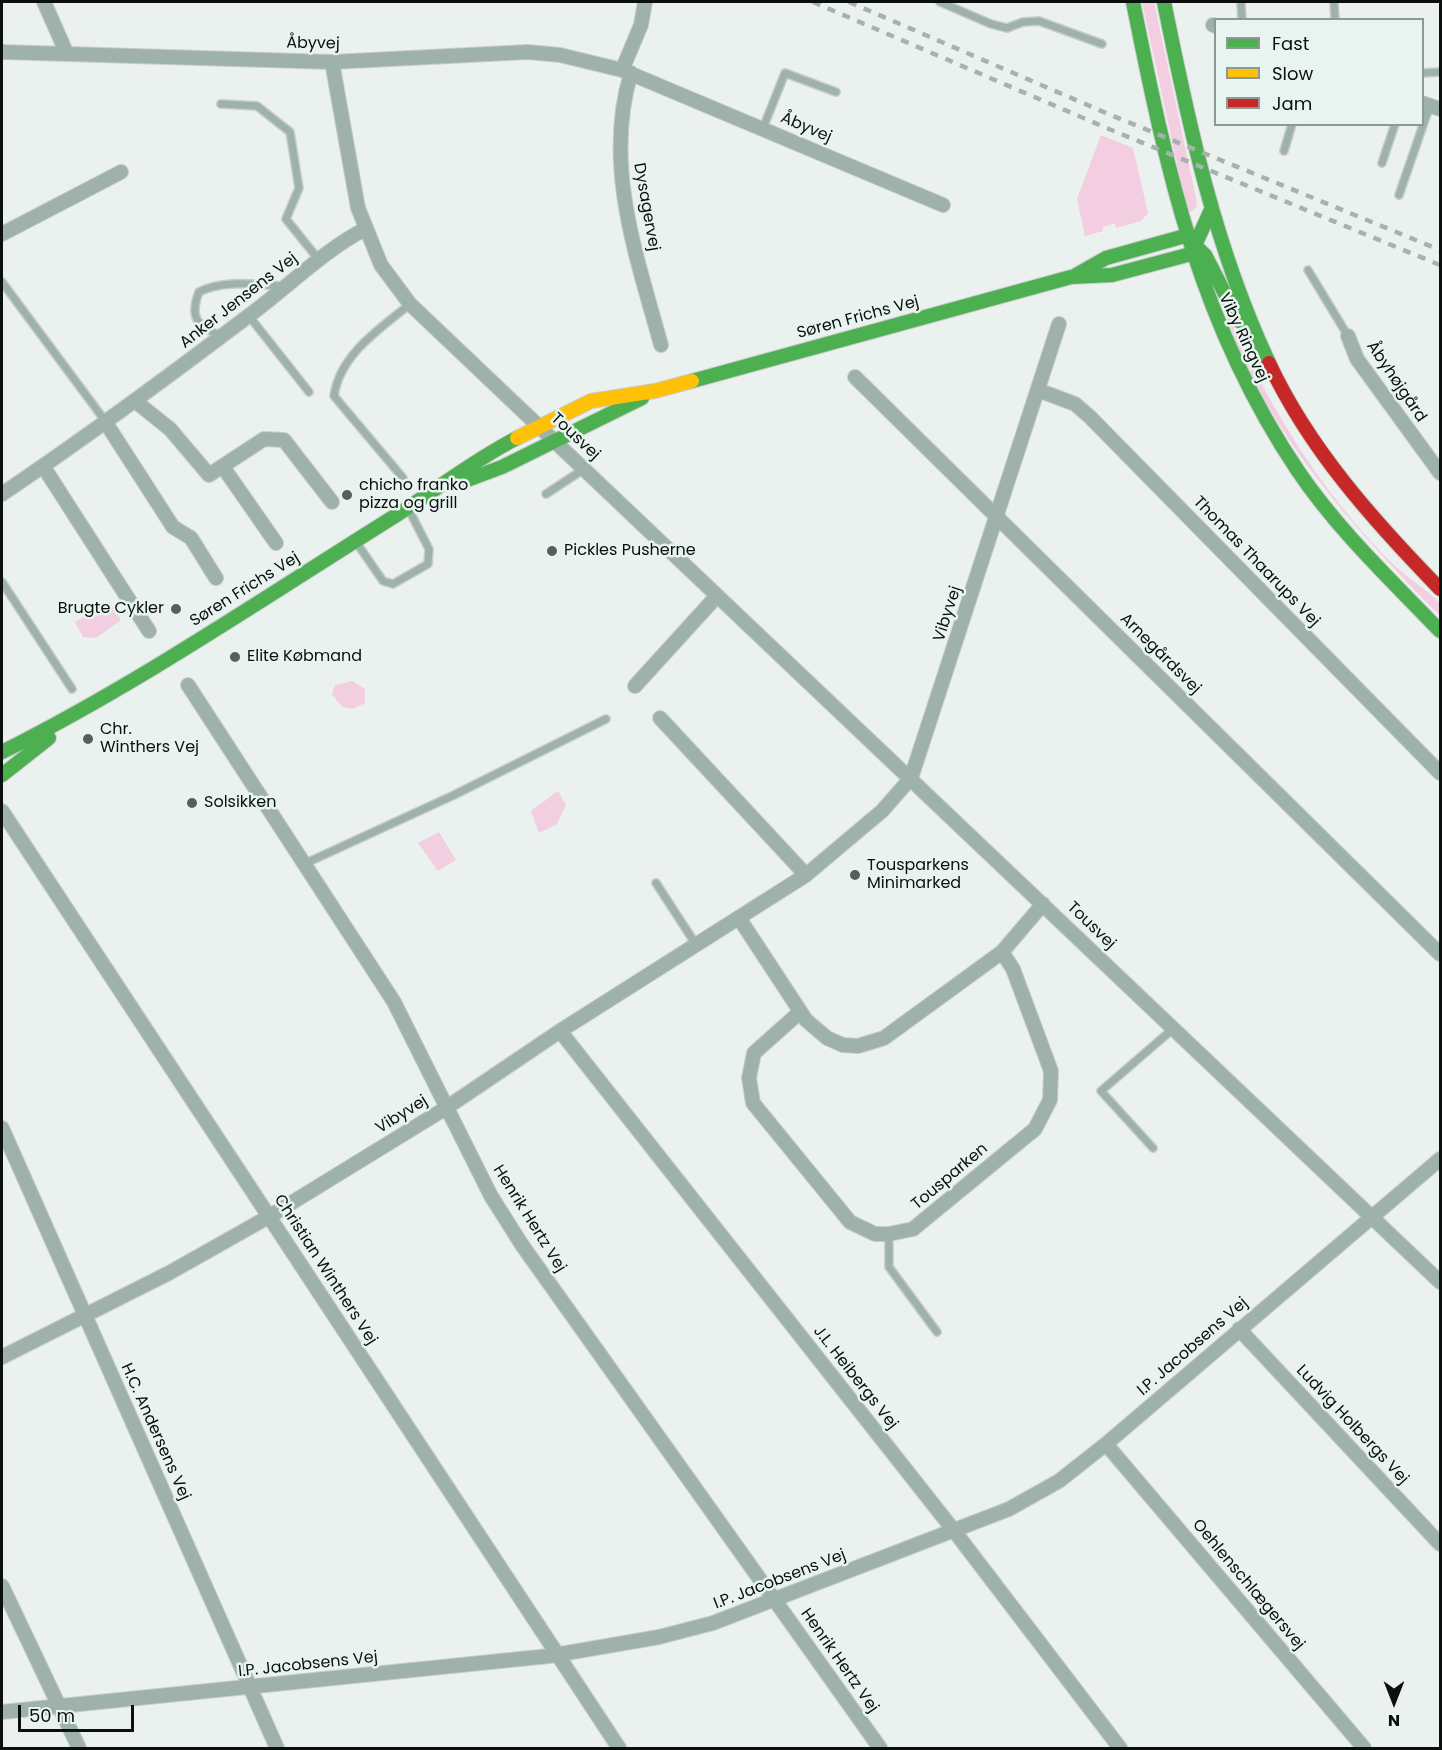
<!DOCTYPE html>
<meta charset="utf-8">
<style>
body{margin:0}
#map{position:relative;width:1442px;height:1750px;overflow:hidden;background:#ebf1ee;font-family:Poppins,sans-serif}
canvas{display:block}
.frame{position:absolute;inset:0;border:3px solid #0b0f0e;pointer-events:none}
.legend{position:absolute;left:1214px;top:18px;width:210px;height:108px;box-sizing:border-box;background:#e8f4ef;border:2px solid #909895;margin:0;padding:8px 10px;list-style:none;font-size:18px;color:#0b0f0e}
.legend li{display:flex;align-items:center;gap:12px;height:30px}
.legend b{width:30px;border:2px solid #909895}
.north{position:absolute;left:1364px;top:1672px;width:60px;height:60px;-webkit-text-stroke:4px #e8f4ef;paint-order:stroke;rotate:180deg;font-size:16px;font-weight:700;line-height:24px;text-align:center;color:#0b0f0e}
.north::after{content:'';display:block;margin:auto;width:21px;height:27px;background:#0b0f0e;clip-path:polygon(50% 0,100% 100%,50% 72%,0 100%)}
.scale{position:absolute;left:18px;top:1705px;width:116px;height:27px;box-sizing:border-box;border:3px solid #0b0f0e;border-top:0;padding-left:8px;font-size:18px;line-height:21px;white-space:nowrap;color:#0b0f0e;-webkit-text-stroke:4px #e8f4ef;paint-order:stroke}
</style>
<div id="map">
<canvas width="1442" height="1750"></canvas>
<div class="frame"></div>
<ul class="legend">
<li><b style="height:8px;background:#4caf50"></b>Fast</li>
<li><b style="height:8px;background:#ffc107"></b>Slow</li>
<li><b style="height:8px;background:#c62828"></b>Jam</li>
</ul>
<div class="north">N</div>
<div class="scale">50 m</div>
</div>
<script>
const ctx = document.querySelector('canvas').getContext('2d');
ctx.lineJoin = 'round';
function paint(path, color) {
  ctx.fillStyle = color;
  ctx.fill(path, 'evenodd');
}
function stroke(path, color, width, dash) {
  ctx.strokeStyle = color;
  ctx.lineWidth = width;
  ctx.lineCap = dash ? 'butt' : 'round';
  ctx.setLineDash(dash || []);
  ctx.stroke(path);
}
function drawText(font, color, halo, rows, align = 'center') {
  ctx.font = font + ' Poppins,sans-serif';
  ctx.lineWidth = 5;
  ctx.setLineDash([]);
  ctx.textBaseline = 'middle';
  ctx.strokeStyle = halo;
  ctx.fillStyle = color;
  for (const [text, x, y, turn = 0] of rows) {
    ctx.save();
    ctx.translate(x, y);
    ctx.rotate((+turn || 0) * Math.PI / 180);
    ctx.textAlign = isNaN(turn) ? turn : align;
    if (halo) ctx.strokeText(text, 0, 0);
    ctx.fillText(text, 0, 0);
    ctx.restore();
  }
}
const green = new Path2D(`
 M 1142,2 L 1154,2 L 1197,203 L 1196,208 L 1191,212 L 1187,210 Z
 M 1101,135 L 1133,148 L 1148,213 L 1141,221 L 1116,228 L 1115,223 L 1103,227 L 1103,231 L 1085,236 L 1077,199 Z
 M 1221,301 C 1264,397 1318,491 1394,565 C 1409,579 1426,589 1440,603 L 1440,616 C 1350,524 1261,427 1221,301 Z
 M 109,601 L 121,620 L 96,638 L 83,637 L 75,622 Z
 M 352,681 L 365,689 L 365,703 L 353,709 L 342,707 L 332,694 L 335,685 Z
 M 558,791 L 566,805 L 557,824 L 539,833 L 531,811 Z
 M 439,832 L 456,860 L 438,871 L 418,843 Z`);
const lane = new Path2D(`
 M 940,2 L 991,24 L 1007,28 L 1023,22 L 1039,21 L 1102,44
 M 1241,2 L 1242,20
 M 1334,2 L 1335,20
 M 1422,73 L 1440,72
 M 221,104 L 257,106 L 290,132 L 299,188 L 286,219 L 319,260
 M 763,128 L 785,73 L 836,92
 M 1284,151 L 1292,124
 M 1382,163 L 1395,124
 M 1399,195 L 1430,105
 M 1308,270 L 1348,336
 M 2,282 L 106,422
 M 249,316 L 309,392
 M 221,336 C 197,326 189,318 199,292 C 224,279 256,285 283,286
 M 403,478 L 334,396 C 340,354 380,329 410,304
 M 546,494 L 584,469
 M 356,542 L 383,581 L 393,584 L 428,564 L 429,549 L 409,510
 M 2,582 L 72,689
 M 304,864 L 454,795 L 606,719
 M 656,883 L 697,946
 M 1153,1148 L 1101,1091 L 1174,1028
 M 889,1234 L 889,1267 L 937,1332`);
const street = new Path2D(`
 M 44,2 L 67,54
 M 1213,25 L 1216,26
 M 2,52 L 332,62 L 528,52 L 560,55 L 622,70 L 943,205
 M 332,62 L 358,208 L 381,265 L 410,304 L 1440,1282
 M 622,70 L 641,25 L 645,2
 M 631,73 C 603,165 637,257 661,345
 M 1422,103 L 1440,109
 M 2,234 L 121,172
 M 1348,336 L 1357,359 L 1440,473
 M 855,377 L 1440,954
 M 1038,390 L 1075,404 L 1090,417 L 1440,773
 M 135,401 L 170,429 L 209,475 L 264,439 L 284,440 L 332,502
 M 106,423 L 173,527 L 191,538 L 216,578
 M 43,466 L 149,631
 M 223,467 L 276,543
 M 2,494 C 87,437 169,376 251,314 C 289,286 323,251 365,229
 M 188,685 L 394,1002 L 491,1196 L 522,1245 L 880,1748
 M 635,686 L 716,597
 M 660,718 L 806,875
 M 2,811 L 619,1748
 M 739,918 L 806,1020 L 827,1038 L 843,1045 L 858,1046 L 884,1038 L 1002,952 L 1043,904
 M 800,1012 L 754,1053 L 749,1078 L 753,1103 L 850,1222 L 875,1234 L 889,1234 L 913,1229 L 1035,1129 L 1050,1100 L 1051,1071 L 1013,969 L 1002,952
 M 560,1031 L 955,1532 L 1120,1748
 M 2,1128 L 277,1748
 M 1239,1329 L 1440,1544
 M 2,1357 L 169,1273 L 270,1216 L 446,1108 L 560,1031 L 806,875 L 882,811 L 911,778 L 1059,324
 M 1106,1444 L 1364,1748
 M 2,1586 L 79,1748
 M 2,1712 L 549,1656 L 659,1637 L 713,1623 L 1009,1509 L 1059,1481 L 1106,1444 L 1440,1159`);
const fast = new Path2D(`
 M 1133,2 C 1167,172 1199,324 1298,471 C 1338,530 1391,580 1440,631
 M 1164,2 C 1189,126 1215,248 1269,363
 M 1076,275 L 1106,258 L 1185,236 L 1205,255 L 1239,321
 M 692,381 L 1071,277 L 1112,275 L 1191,254 L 1210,212
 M 459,483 L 502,467 L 642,398
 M 2,752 C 138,684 265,597 395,516 C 436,490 474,460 517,438
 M 2,775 L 49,738`);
const slow = new Path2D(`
 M 517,438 L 591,401 L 655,391 L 692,381`);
const jam = new Path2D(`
 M 1269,363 C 1309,449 1374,521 1440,589`);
const rail = new Path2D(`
 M 813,2 L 1109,129 L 1440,265
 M 849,2 L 1106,113 L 1440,250`);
const markers = [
 [347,495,6,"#595e5c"],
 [552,551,6,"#595e5c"],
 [176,609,6,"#595e5c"],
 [235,657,6,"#595e5c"],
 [88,739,6,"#595e5c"],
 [192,803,6,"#595e5c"],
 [855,875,6,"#595e5c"]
];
const streetNames = [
 ["Åbyvej",313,44,1],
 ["Åbyvej",806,128,23],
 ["Dysagervej",646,207,80],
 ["Anker Jensens Vej",239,301,-38],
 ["Søren Frichs Vej",858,318,-15],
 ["Viby Ringvej",1243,338,65],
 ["Åbyhøjgård",1396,382,56],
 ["Tousvej",575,437,43],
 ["Thomas Thaarups Vej",1256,562,46],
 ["Søren Frichs Vej",245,590,-32],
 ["Vibyvej",948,614,-72],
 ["Arnegårdsvej",1160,654,45],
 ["Tousvej",1091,926,44],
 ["Vibyvej",402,1115,-32],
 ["Tousparken",950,1177,-40],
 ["Henrik Hertz Vej",529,1219,58],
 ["Christian Winthers Vej",325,1270,57],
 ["I.P. Jacobsens Vej",1193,1347,-41],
 ["J.L. Heibergs Vej",855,1378,52],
 ["Ludvig Holbergs Vej",1352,1425,47],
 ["H.C. Andersens Vej",155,1432,66],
 ["I.P. Jacobsens Vej",780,1580,-21],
 ["Oehlenschlægersvej",1248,1585,50],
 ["Henrik Hertz Vej",839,1661,55],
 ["I.P. Jacobsens Vej",308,1665,-6]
];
const poiNames = [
 ["chicho franko",359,486],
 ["pizza og grill",359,504],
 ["Pickles Pusherne",564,551],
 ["Brugte Cykler",164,609,"right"],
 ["Elite Købmand",247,657],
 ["Chr.",100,730],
 ["Winthers Vej",100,748],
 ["Solsikken",204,803],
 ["Tousparkens",867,866],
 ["Minimarked",867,884]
];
paint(green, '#f3cee0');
stroke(lane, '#c8ccca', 10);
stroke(street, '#c8ccca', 16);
stroke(fast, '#c8ccca', 16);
stroke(slow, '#c8ccca', 16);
stroke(jam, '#c8ccca', 16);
stroke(lane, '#9eb2aa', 7);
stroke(street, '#9eb2aa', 14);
stroke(fast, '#4caf50', 14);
stroke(slow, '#ffc107', 14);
stroke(jam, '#c62828', 14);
stroke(rail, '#a6b2ad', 4.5, [8, 8]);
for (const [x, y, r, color] of markers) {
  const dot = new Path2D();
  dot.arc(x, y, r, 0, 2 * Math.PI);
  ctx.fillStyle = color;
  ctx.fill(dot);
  stroke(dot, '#e8f4ef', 2);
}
drawText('16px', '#0b0f0e', '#e8f4ef', streetNames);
drawText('16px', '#0b0f0e', '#e8f4ef', poiNames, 'left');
</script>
